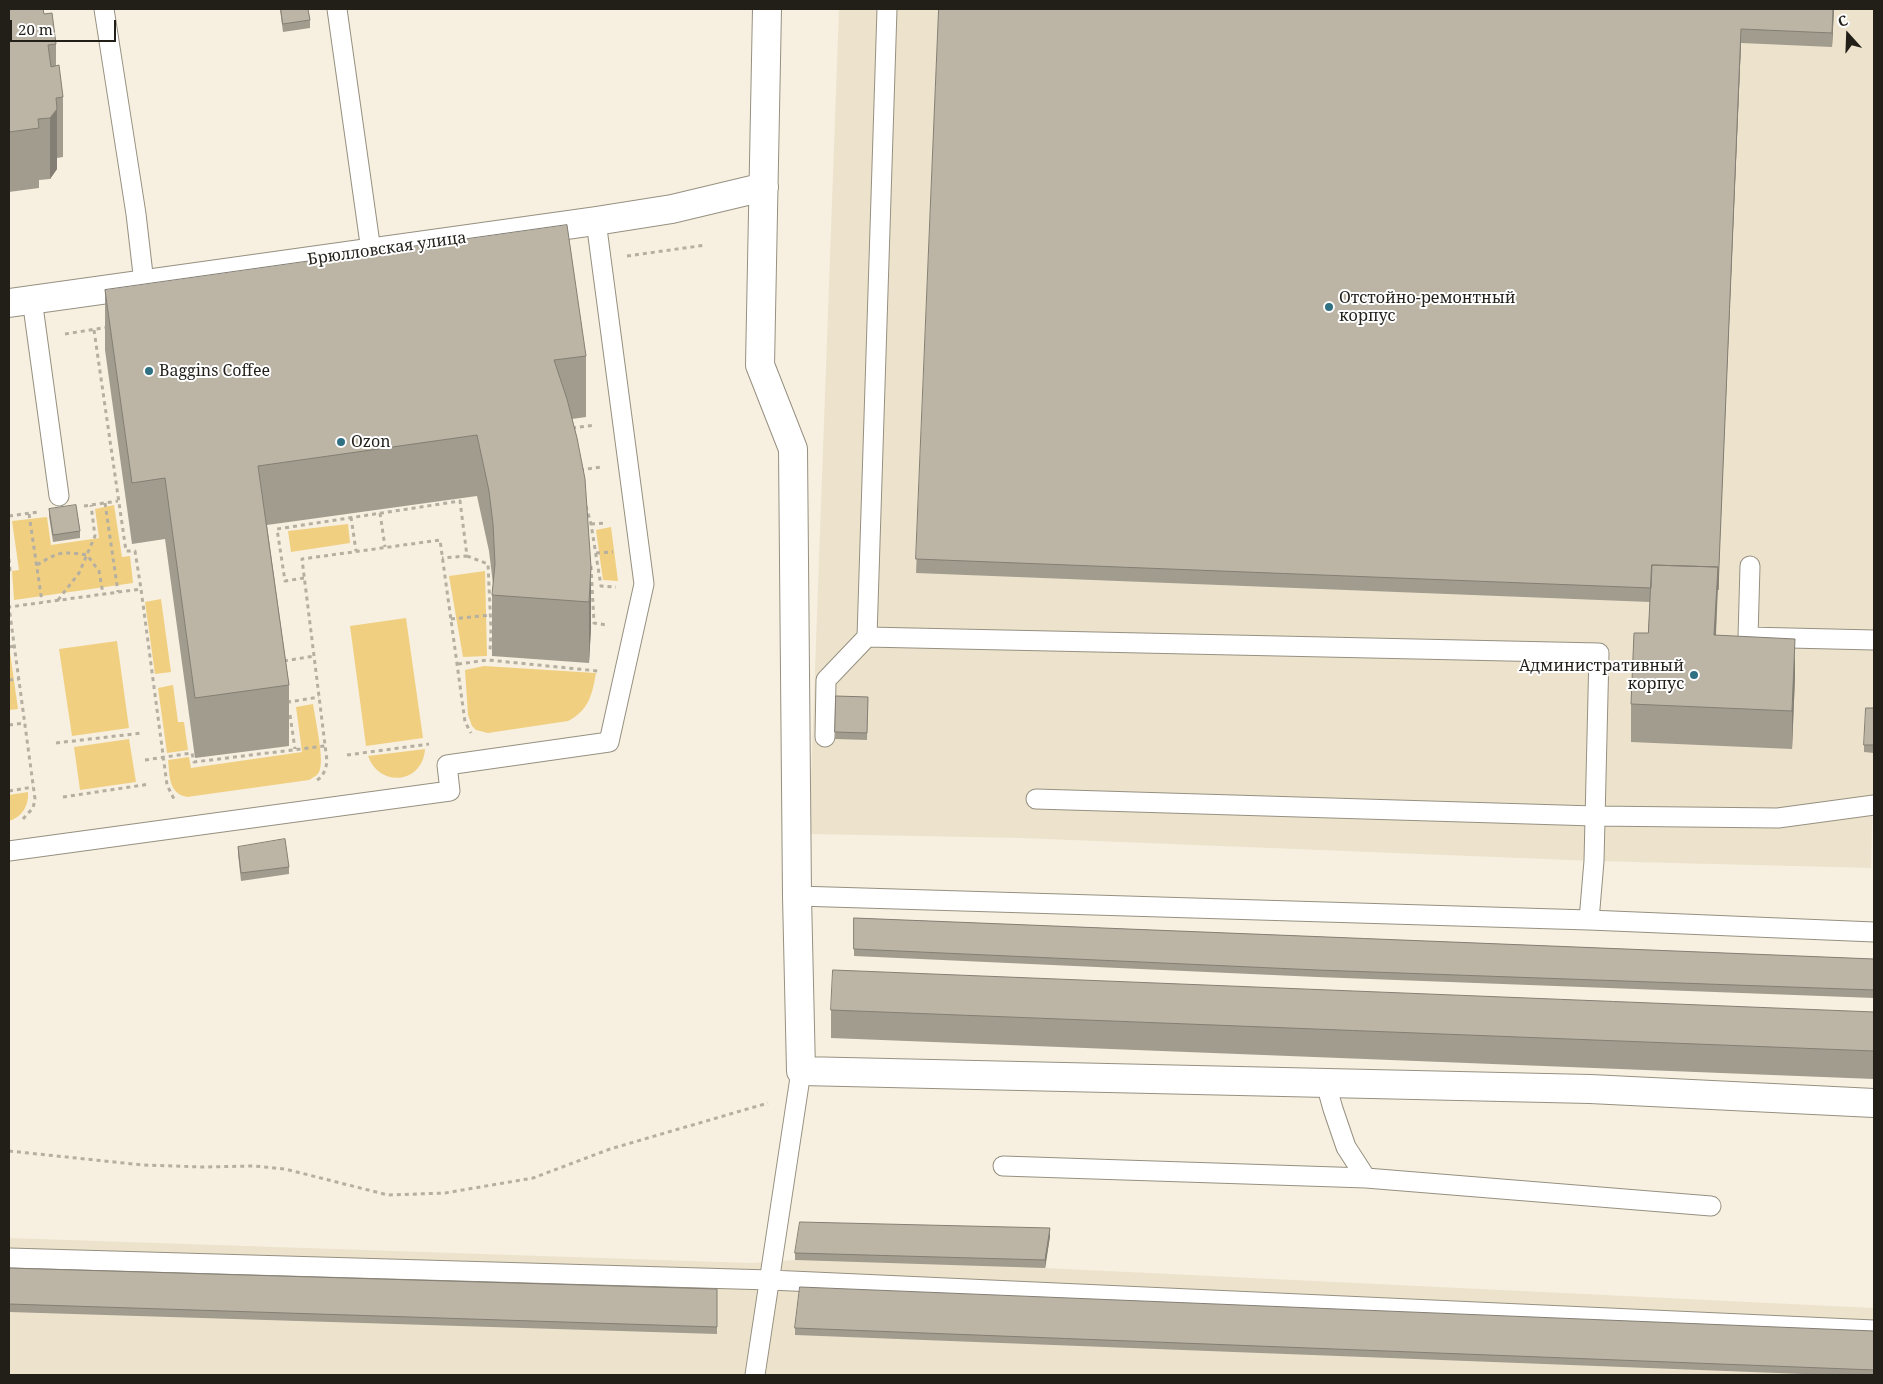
<!DOCTYPE html>
<meta charset="utf-8">
<style>
body{margin:0}
#map{position:relative;width:1883px;height:1384px;overflow:hidden;background:#f7f0e0;font-family:"Noto Serif",serif}
canvas{display:block}
.frame{position:absolute;inset:0;border:10px solid #221f19;pointer-events:none}
.north{position:absolute;left:1823px;top:10px;width:50px;height:50px;-webkit-text-stroke:4px #fff;paint-order:stroke;rotate:340deg;font-size:14px;font-weight:700;line-height:20px;text-align:center;color:#221f19}
.north::after{content:'';display:block;margin:auto;width:18px;height:22px;background:#221f19;clip-path:polygon(50% 0,100% 100%,50% 72%,0 100%)}
.scale{position:absolute;left:10px;top:20px;width:106px;height:22px;box-sizing:border-box;border:2px solid #221f19;border-top:0;padding-left:6px;font-size:15px;line-height:18px;white-space:nowrap;color:#221f19;-webkit-text-stroke:4px #fff;paint-order:stroke}
</style>
<div id="map">
<canvas width="1883" height="1384"></canvas>
<div class="frame"></div>
<div class="north">С</div>
<div class="scale">20 m</div>
</div>
<script>
const ctx = document.querySelector('canvas').getContext('2d');
ctx.lineJoin = 'round';
function paint(path, color) {
  ctx.fillStyle = color;
  ctx.fill(path, 'evenodd');
}
function stroke(path, color, width, dash) {
  ctx.strokeStyle = color;
  ctx.lineWidth = width;
  ctx.lineCap = dash ? 'butt' : 'round';
  ctx.setLineDash(dash || []);
  ctx.stroke(path);
}
function drawText(font, color, halo, rows, align = 'center') {
  ctx.font = font + ' "Noto Serif",serif';
  ctx.lineWidth = 4;
  ctx.setLineDash([]);
  ctx.textBaseline = 'middle';
  ctx.strokeStyle = halo;
  ctx.fillStyle = color;
  for (const [text, x, y, turn = 0] of rows) {
    ctx.save();
    ctx.translate(x, y);
    ctx.rotate((+turn || 0) * Math.PI / 180);
    ctx.textAlign = isNaN(turn) ? turn : align;
    if (halo) ctx.strokeText(text, 0, 0);
    ctx.fillText(text, 0, 0);
    ctx.restore();
  }
}
const built = new Path2D(`
 M 839,9 L 1874,9 L 1874,754 L 1871,868 L 1594,861 L 1021,838 L 809,834 Z
 M 800,1229 L 1050,1236 L 1046,1268 L 1874,1308 L 1874,1375 L 9,1375 L 9,1238 L 751,1263 L 795,1260 Z`);
const green = new Path2D(`
 M 114,505 L 122,557 L 130,556 L 133,583 L 14,600 L 12,571 L 19,570 L 12,521 L 47,517 L 51,545 L 99,538 L 95,509 Z
 M 348,524 L 350,543 L 291,552 L 288,531 Z
 M 611,527 L 618,581 L 603,580 L 596,530 Z
 M 485,571 L 487,656 L 463,657 L 449,576 Z
 M 161,599 L 171,672 L 155,674 L 145,602 Z
 M 406,618 L 423,738 L 366,746 L 350,626 Z
 M 117,641 L 129,728 L 72,736 L 59,649 Z
 M 9,645 L 18,709 L 9,710 Z
 M 484,666 L 596,673 C 592,695 589,710 568,721 L 488,733 L 476,730 L 472,726 L 468,715 L 465,670 Z
 M 173,685 L 178,722 L 184,722 L 188,750 L 167,753 L 158,688 Z
 M 313,704 C 315,718 324,758 320,769 C 319,775 314,777 309,780 L 187,797 C 168,793 170,776 168,760 L 189,757 L 191,768 L 302,752 L 296,707 Z
 M 129,739 L 136,782 L 80,790 L 74,747 Z
 M 425,749 C 423,783 380,789 368,756 Z
 M 28,792 C 29,806 22,817 9,821 L 9,795 Z`);
const path = new Path2D(`
 M 627,256 L 706,245
 M 94,330 L 126,551 L 135,551 L 141,589
 M 65,334 L 109,327
 M 572,428 L 595,425
 M 580,470 L 601,467
 M 105,503 L 118,592
 M 84,506 L 118,501
 M 586,506 L 591,524 L 601,586 L 616,587
 M 380,513 L 385,547
 M 29,514 L 42,602
 M 9,516 L 38,512
 M 351,517 L 356,551
 M 591,524 L 607,523
 M 596,553 L 613,552
 M 467,556 L 488,564 L 491,629 L 490,652
 M 9,559 L 10,570 L 9,570
 M 37,565 C 58,552 62,551 87,555 L 99,571 L 103,594
 M 591,566 L 594,623 L 607,625
 M 304,578 L 285,581 L 277,529 L 460,501 L 467,556 L 442,558
 M 58,600 L 79,573 L 95,536 L 91,505
 M 451,619 L 491,615
 M 9,647 L 14,646
 M 284,661 L 314,656
 M 458,664 L 488,660 L 598,671
 M 9,680 L 19,679
 M 289,700 L 289,702 L 319,697
 M 290,715 L 295,749
 M 9,725 L 25,723
 M 56,743 L 142,733
 M 347,755 L 429,744
 M 145,760 L 192,753 L 194,762 L 325,746
 M 317,780 C 324,776 326,768 327,761 L 302,559 L 440,540 L 465,722 L 471,733
 M 9,791 L 33,787
 M 63,797 L 150,784
 M 23,819 L 33,808 L 35,799 L 9,607 L 141,589 L 167,785 L 174,799
 M 9,1151 L 143,1165 L 203,1167 L 254,1166 L 285,1169 L 388,1195 L 445,1193 L 533,1178 L 610,1149 L 768,1103`);
const lane = new Path2D(`
 M 104,9 L 136,214 L 144,283
 M 337,9 L 371,251
 M 887,9 L 867,637 L 1599,653 L 1594,861 L 1589,920
 M 32,299 L 59,496
 M 1750,566 L 1748,637 L 1874,640
 M 825,737 L 826,680 L 867,637
 M 1036,799 L 1594,816 L 1778,818 L 1874,805
 M 9,851 L 450,791 L 447,765 L 609,742 L 644,584 L 596,221
 M 797,896 L 1589,920 L 1874,932
 M 1326,1084 L 1333,1109 L 1346,1147 L 1366,1178 L 1711,1206
 M 1003,1166 L 1366,1178
 M 9,1258 L 770,1280 L 1874,1330
 M 755,1375 L 801,1071`);
const street = new Path2D(`
 M 767,9 L 760,365 L 793,449 L 797,896 L 801,1071 L 1590,1089 L 1874,1103
 M 9,303 L 596,221 L 672,209 L 764,187`);
const wall = new Path2D(`
 M 9,9 L 44,14 L 56,44 L 56,66 L 63,97 L 63,157 L 57,158 L 57,169 L 50,179 L 39,180 L 39,188 L 9,192 Z
 M 280,9 L 308,9 L 310,20 L 310,28 L 283,32 Z
 M 939,9 L 1834,9 L 1832,47 L 1741,43 L 1716,635 L 1795,677 L 1792,749 L 1631,742 L 1631,704 L 1648,633 L 1650,602 L 916,573 Z
 M 105,290 L 586,356 L 586,417 L 572,419 L 577,438 L 591,628 L 589,663 L 492,656 L 492,595 L 493,584 L 489,551 L 477,496 L 267,525 L 289,685 L 289,746 L 195,758 L 165,539 L 132,544 L 105,350 Z
 M 49,509 L 80,531 L 80,538 L 53,542 L 49,516 Z
 M 836,696 L 868,697 L 867,740 L 835,739 Z
 M 1874,708 L 1874,753 L 1864,752 L 1864,745 Z
 M 238,847 L 289,867 L 289,874 L 241,881 L 238,854 Z
 M 854,918 L 1874,959 L 1874,998 L 1317,977 L 854,956 Z
 M 831,1010 L 1874,1012 L 1874,1079 L 831,1038 Z
 M 1050,1236 L 1045,1268 L 795,1260 L 795,1253 Z
 M 9,1268 L 717,1289 L 717,1334 L 9,1312 Z
 M 795,1328 L 1874,1331 L 1874,1375 L 1829,1375 L 795,1335 Z`);
const shadedWall = new Path2D(`
 M 1833,9 L 1834,9 L 1832,47 L 1832,33 Z
 M 1741,29 L 1741,43 L 1714,673 L 1714,635 Z
 M 57,109 L 57,169 L 50,179 L 50,118 Z
 M 591,567 L 591,628 L 589,663 L 589,602 Z
 M 1795,639 L 1795,677 L 1792,749 L 1792,711 Z
 M 1050,1228 L 1050,1236 L 1045,1268 L 1045,1260 Z`);
const building = new Path2D(`
 M 9,9 L 43,9 L 44,14 L 52,13 L 56,44 L 48,45 L 51,67 L 59,65 L 63,97 L 56,98 L 57,109 L 50,118 L 38,119 L 39,128 L 9,132 Z
 M 281,9 L 308,9 L 310,20 L 283,24 Z
 M 939,9 L 1833,9 L 1832,33 L 1741,29 L 1718,590 L 1718,567 L 1652,565 L 1651,588 L 916,559 Z
 M 567,225 L 586,356 L 554,360 L 567,399 L 577,438 L 585,479 L 591,567 L 589,602 L 492,595 L 495,564 L 493,524 L 489,491 L 477,435 L 258,466 L 289,685 L 195,698 L 165,478 L 132,483 L 105,290 Z
 M 76,505 L 80,531 L 53,535 L 49,509 Z
 M 1652,565 L 1718,567 L 1714,635 L 1795,639 L 1792,711 L 1631,704 L 1634,633 L 1648,633 Z
 M 836,696 L 868,697 L 867,733 L 835,732 Z
 M 1866,708 L 1874,708 L 1874,745 L 1864,745 Z
 M 285,839 L 289,867 L 241,873 L 238,847 Z
 M 854,918 L 1874,959 L 1874,990 L 1317,970 L 854,949 Z
 M 833,970 L 1874,1012 L 1874,1051 L 831,1010 Z
 M 800,1222 L 1050,1228 L 1045,1260 L 795,1253 Z
 M 9,1268 L 717,1289 L 717,1327 L 9,1304 Z
 M 800,1287 L 1874,1331 L 1874,1370 L 795,1328 Z`);
const markers = [
 [1329,307,5,"#2f7083"],
 [149,371,5,"#2f7083"],
 [341,442,5,"#2f7083"],
 [1694,675,5,"#2f7083"]
];
const streetNames = [
 ["Брюлловская улица",387,249,-8]
];
const poiNames = [
 ["Отстойно-ремонтный",1339,298],
 ["корпус",1339,316],
 ["Baggins Coffee",159,371],
 ["Ozon",351,442],
 ["Административный",1684,666,"right"],
 ["корпус",1684,684,"right"]
];
paint(built, '#ede3cc');
paint(green, '#f0cf81');
stroke(lane, '#969081', 21);
stroke(street, '#969081', 30);
stroke(path, '#b5afa2', 3, [4, 4]);
stroke(lane, '#fff', 19);
stroke(street, '#fff', 28);
paint(wall, '#a29c8f');
paint(shadedWall, '#847f74');
paint(building, '#bcb5a6');
stroke(building, '#847f74', 1);
for (const [x, y, r, color] of markers) {
  const dot = new Path2D();
  dot.arc(x, y, r, 0, 2 * Math.PI);
  ctx.fillStyle = color;
  ctx.fill(dot);
  stroke(dot, '#fff', 2);
}
drawText('16px', '#221f19', '#fff', streetNames);
drawText('16px', '#221f19', '#fff', poiNames, 'left');
</script>
